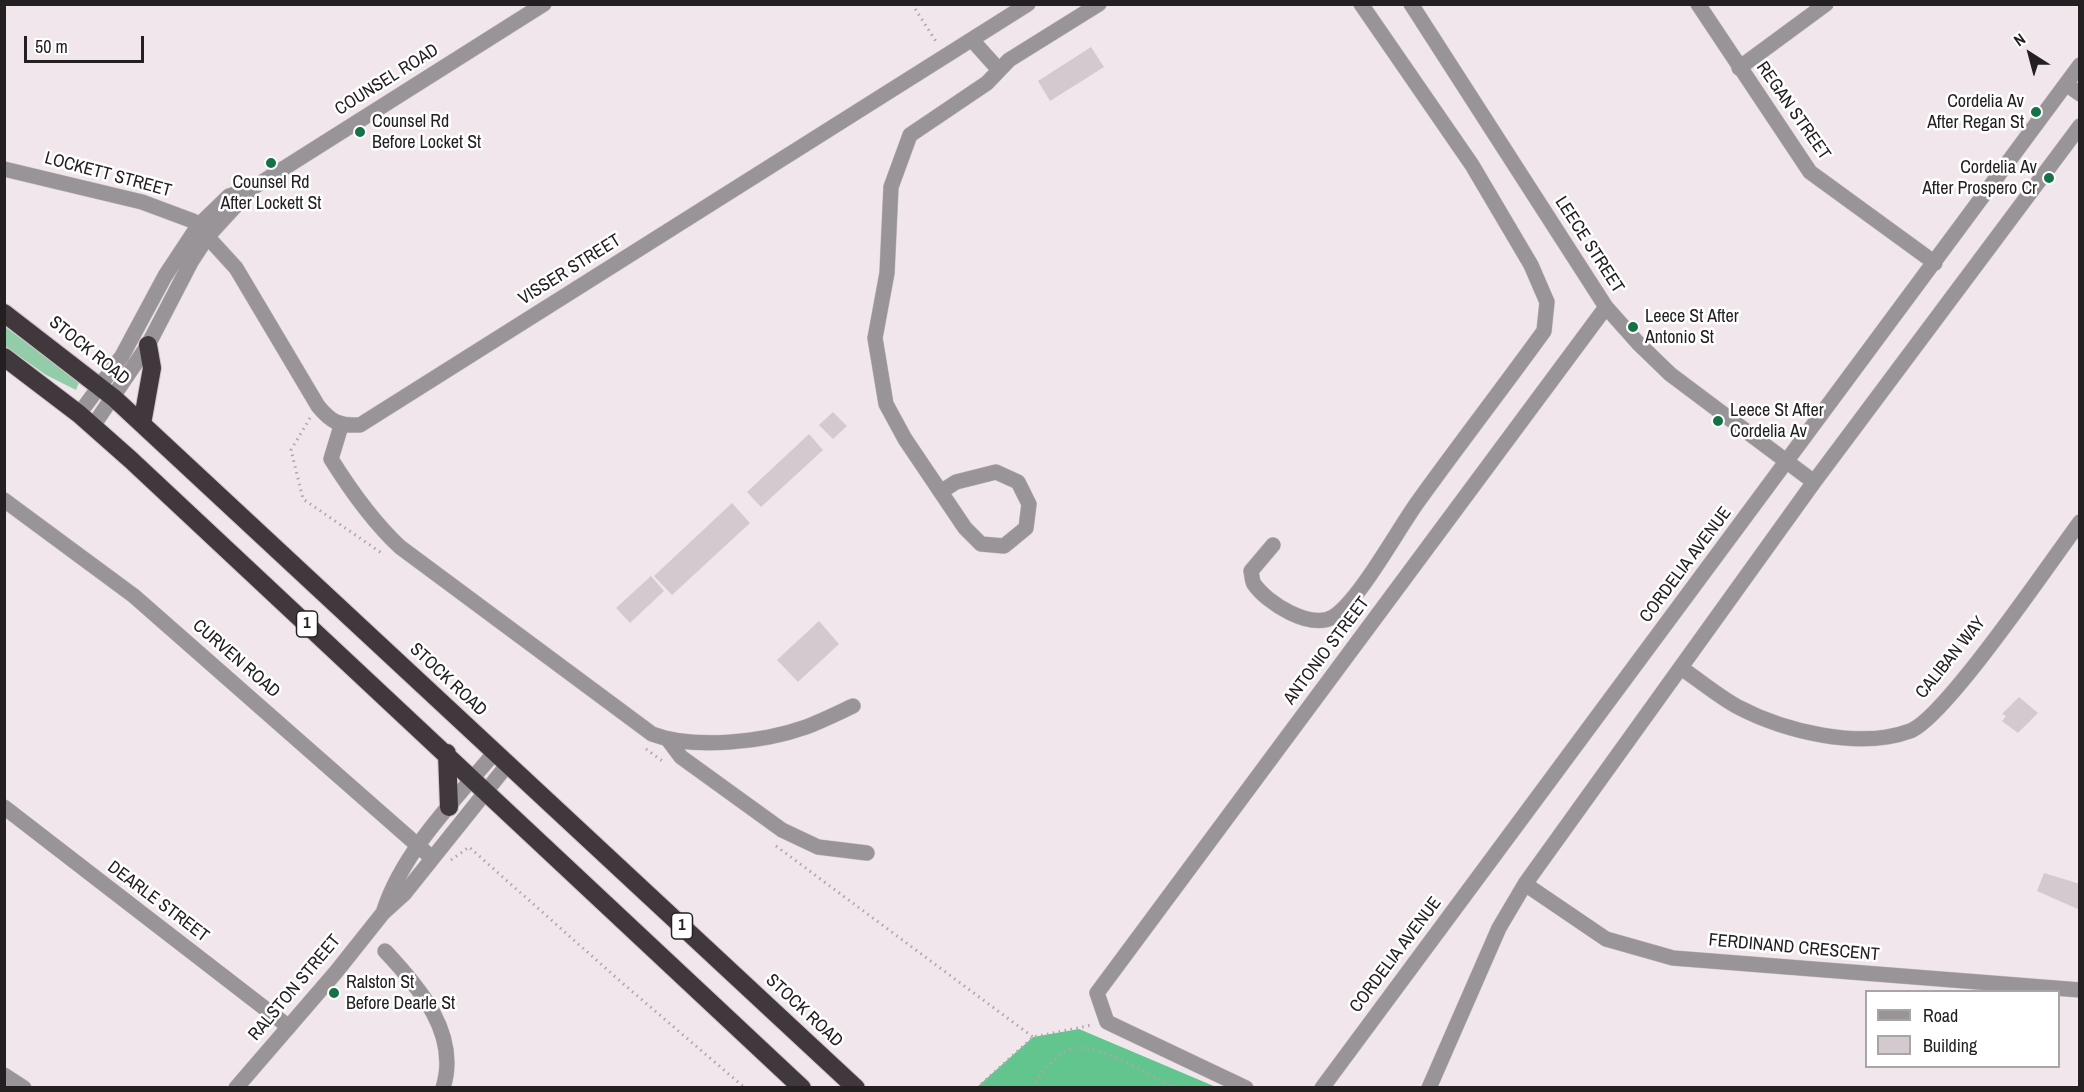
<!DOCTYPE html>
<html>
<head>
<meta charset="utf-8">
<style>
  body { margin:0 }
  #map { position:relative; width:2084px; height:1092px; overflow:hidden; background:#f1e6ec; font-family:"Archivo Narrow",sans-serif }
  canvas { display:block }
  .frame { position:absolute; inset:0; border:6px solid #242022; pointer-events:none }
  .legend { position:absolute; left:1865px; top:990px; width:195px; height:78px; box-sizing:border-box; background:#fff; border:2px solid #a7a6a7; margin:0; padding:8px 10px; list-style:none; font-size:18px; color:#242022 }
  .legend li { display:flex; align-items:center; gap:12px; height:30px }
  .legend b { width:30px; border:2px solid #a7a6a7 }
  .north { position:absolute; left:2000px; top:24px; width:60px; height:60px; -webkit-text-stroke:4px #fff; paint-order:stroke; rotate:324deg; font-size:16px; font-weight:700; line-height:24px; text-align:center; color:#242022 }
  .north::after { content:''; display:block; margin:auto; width:21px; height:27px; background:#242022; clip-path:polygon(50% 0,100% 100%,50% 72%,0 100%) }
  .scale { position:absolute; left:24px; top:36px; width:120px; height:27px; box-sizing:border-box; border:3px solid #242022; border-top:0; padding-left:8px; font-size:18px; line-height:21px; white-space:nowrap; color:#242022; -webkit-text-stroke:4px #fff; paint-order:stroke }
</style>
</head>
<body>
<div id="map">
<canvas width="2084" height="1092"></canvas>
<div class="frame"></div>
<ul class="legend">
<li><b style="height:8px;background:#999497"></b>Road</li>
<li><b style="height:16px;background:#d4c9cf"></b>Building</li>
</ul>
<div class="north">N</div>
<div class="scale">50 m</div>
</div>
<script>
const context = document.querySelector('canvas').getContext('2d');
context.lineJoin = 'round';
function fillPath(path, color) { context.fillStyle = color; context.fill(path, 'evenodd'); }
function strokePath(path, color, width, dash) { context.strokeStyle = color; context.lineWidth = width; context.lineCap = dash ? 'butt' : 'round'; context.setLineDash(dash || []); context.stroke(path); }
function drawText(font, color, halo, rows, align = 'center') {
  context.font = font + ' "Archivo Narrow",sans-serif'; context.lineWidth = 5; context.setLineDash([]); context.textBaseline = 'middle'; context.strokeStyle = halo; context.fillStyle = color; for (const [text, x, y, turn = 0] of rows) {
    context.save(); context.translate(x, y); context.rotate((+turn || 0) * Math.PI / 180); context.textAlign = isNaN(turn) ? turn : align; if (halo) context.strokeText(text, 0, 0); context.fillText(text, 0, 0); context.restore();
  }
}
fillPath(new Path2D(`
  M4 326 79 382 76 390 46 375 5 346Z`), '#92cca9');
fillPath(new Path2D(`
  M1079 1029 1216 1087H977L1033 1037Z`), '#63c58e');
fillPath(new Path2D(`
  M1091 47 1104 67 1050 101 1038 81Z
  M833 412 847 426 833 439 819 425Z
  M809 434 823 450 761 507 747 492Z
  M732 503 750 523 672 595 654 576Z
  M651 576 664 591 630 623 616 608Z
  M819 621 839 644 798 682 777 660Z
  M2019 697 2038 713 2018 733 2002 721 2006 716 2002 714Z
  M2044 873 2080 884V910L2037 891Z`), '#d4c9cf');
const minor = new Path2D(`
  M1411 4 1606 307 1638 343 1670 374 1814 482
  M1698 4 1810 172 1935 263
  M972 40 999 70
  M1739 68 1826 4
  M2066 84 2080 94
  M4 169 142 202 193 221 236 268 318 406C331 422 339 426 360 425L1028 4
  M79 414 122 356 165 276 198 226 229 196 251 189 544 4
  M93 426 148 345 191 262 208 236 251 189
  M341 426 331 459C351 491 372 521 400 547L652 734C694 750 764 742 806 727 822 721 838 713 853 706
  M942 491 956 482 996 472 1018 482 1029 504 1026 528 1004 546 981 544 965 528 905 439 886 404 875 338 887 273 891 187 910 135 987 83 1009 60 1099 4
  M4 500 134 596 432 858
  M1273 545 1251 571C1252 575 1252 581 1254 584 1267 603 1310 630 1333 617 1359 601 1397 531 1417 503 1458 446 1502 389 1544 331L1547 302 1531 265 1472 165 1361 4
  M1681 668C1699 680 1718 696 1738 707 1784 731 1859 750 1910 731 1945 718 2051 561 2080 522
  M669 741 681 757 782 830 818 847 867 853
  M4 807 289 1027
  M1525 884 1606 939 1673 958 2080 990
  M384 910C404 850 455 800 495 752
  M385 951C419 987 460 1034 443 1088
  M4 1075 24 1088
  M236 1088 336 972 383 913 404 894 508 764
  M1246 1088 1107 1022 1097 993 1606 307
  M1322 1088 2080 65
  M1429 1088 1499 928 1525 884 1814 482 2080 126`);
const highway = new Path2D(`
  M4 313 114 398 856 1088
  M4 357 79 414 131 460 802 1088
  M142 424 152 368 148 345
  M447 753 449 807`);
strokePath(minor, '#ccc2c8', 16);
strokePath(highway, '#ccc2c8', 20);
strokePath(new Path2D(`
  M912 4 937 43
  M310 418 291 450 303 499 383 554
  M646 749 665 763
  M776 846 1033 1037
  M451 860 469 847 620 981 745 1088
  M977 1088 1033 1037 1092 1025
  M1033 1088C1041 1072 1057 1051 1076 1048 1102 1045 1152 1076 1176 1088`), '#aea5aa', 3, [1.5, 4.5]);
strokePath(minor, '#999497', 15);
strokePath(highway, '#41383d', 18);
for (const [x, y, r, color] of [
  [2036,112,6,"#157247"],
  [360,132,6,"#157247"],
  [271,163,6,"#157247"],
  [2049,178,6,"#157247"],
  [1633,327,6,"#157247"],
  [1718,421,6,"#157247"],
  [334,993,6,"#157247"]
]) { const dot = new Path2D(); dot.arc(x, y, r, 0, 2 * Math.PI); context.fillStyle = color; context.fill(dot); strokePath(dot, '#fff', 2); }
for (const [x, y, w] of [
  [307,624,21],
  [682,926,21]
]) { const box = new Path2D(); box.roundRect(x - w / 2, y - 13, w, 26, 4.5); context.fillStyle = '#fff'; context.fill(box); strokePath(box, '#242022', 1.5); }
drawText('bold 16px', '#242022', null, [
  ["1",307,624],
  ["1",682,926]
]);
drawText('18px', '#242022', '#fff', [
  ["COUNSEL ROAD",387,80,-32],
  ["REGAN STREET",1793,111,55],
  ["LOCKETT STREET",108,175,15],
  ["LEECE STREET",1589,245,57],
  ["VISSER STREET",570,270,-32],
  ["STOCK ROAD",89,351,39],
  ["CORDELIA AVENUE",1686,565,-53],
  ["ANTONIO STREET",1327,651,-53],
  ["CALIBAN WAY",1951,658,-51],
  ["CURVEN ROAD",236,659,41],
  ["STOCK ROAD",448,680,43],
  ["DEARLE STREET",158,902,37],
  ["FERDINAND CRESCENT",1794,948,5],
  ["CORDELIA AVENUE",1396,955,-53],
  ["RALSTON STREET",295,988,-50],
  ["STOCK ROAD",804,1011,43]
]);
drawText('18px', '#242022', '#fff', [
  ["Cordelia Av",2024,102,"right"],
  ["After Regan St",2024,123,"right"],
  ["Counsel Rd",372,122],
  ["Before Locket St",372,143],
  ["Cordelia Av",2037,168,"right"],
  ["After Prospero Cr",2037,189,"right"],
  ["Counsel Rd",271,183,"center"],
  ["After Lockett St",271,204,"center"],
  ["Leece St After",1645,317],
  ["Antonio St",1645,338],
  ["Leece St After",1730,411],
  ["Cordelia Av",1730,432],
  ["Ralston St",346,983],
  ["Before Dearle St",346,1004]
], 'left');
</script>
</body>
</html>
